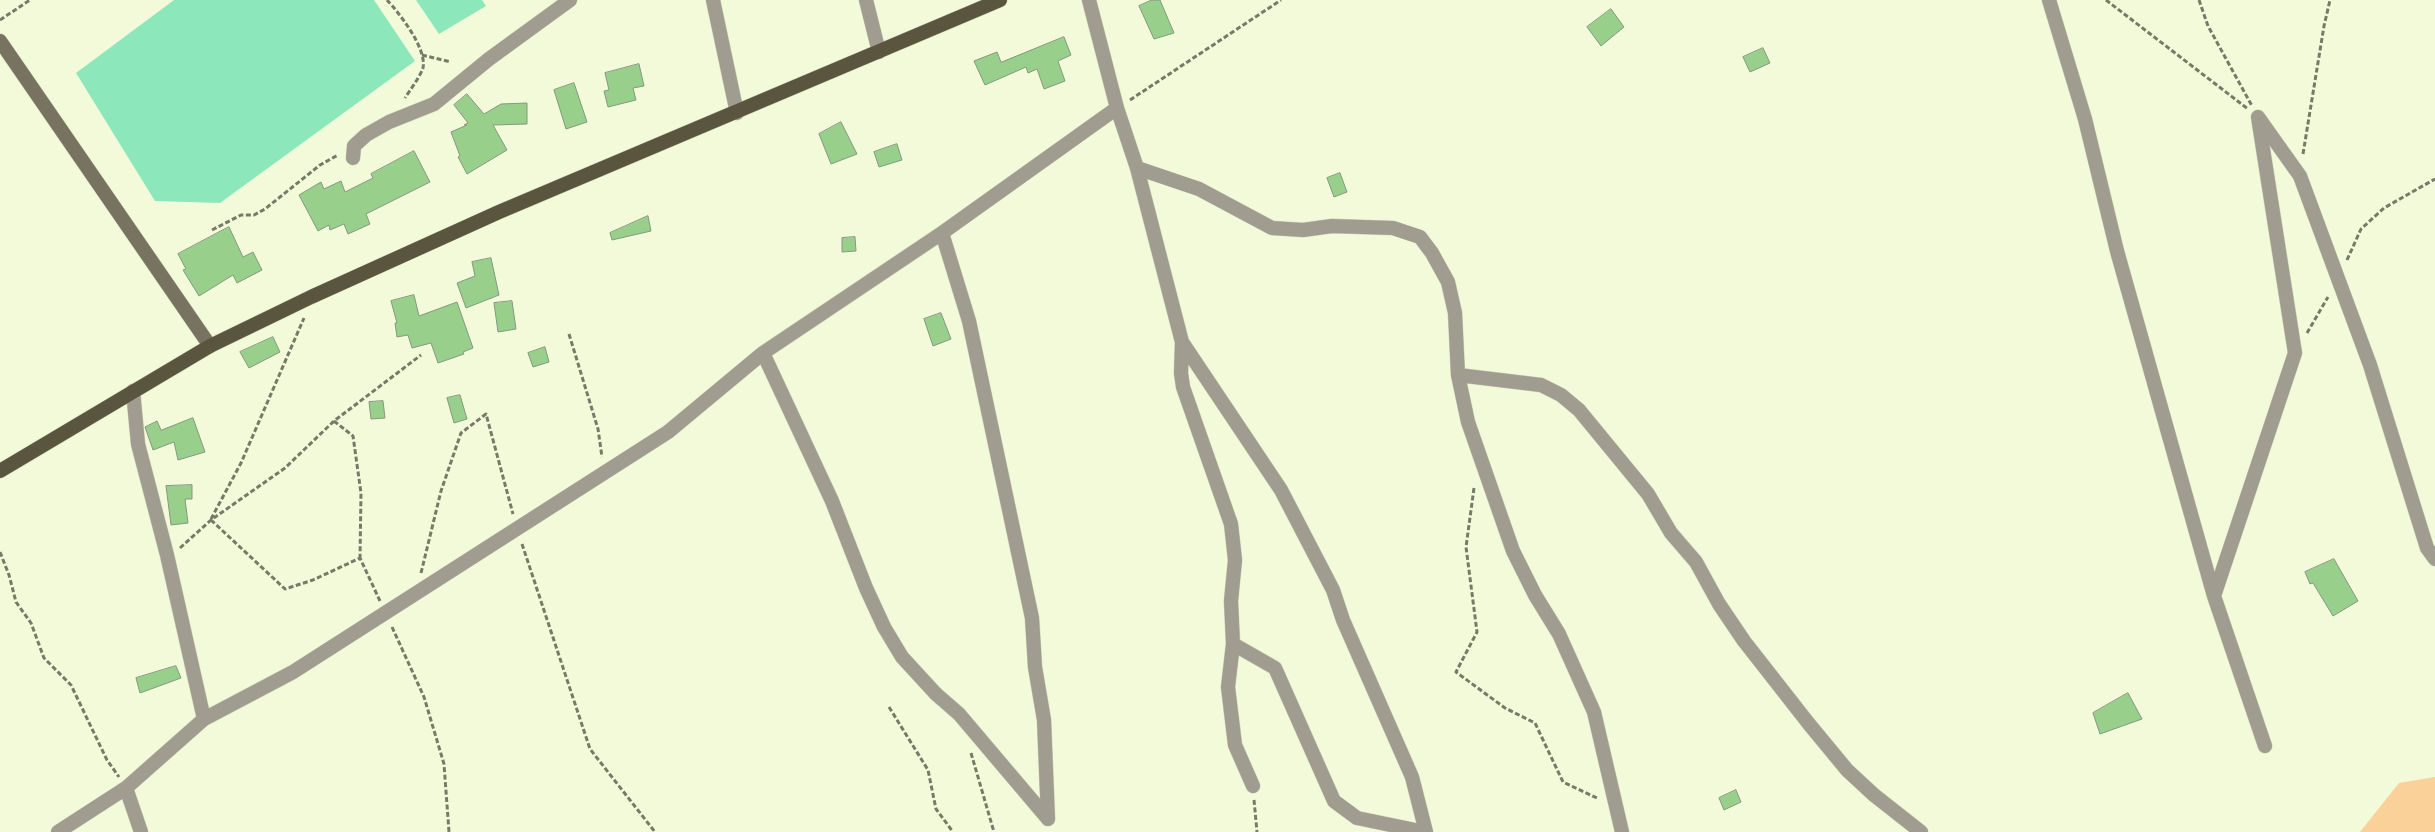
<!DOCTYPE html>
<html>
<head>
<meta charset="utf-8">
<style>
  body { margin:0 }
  canvas { display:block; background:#f3fada }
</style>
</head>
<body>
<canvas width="2435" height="832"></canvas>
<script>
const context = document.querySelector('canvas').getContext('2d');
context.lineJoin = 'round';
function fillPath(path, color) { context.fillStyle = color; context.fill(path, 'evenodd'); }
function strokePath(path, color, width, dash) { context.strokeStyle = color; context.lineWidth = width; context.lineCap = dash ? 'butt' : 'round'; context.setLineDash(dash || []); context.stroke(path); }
fillPath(new Path2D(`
  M2435 777V832H2360L2399 783Z`), '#fad199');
fillPath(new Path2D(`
  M174 0H374L415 61 220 203 155 201 76 73Z
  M416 0H482L486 6 439 34Z`), '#8ce8ba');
const building = new Path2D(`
  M1152 0H1160L1174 33 1154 39 1139 6Z
  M1611 9 1624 27 1601 46 1587 27Z
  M1064 37 1071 55 1058 61 1065 81 1044 89 1037 69 1028 73 1026 67 985 85 974 61 997 52 1001 62Z
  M1763 48 1770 63 1750 72 1743 57Z
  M639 64 644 86 633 88 636 100 608 107 604 91 609 90 605 73Z
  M574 83 587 122 566 129 554 90Z
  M467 94 484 114 501 104 527 103V124L493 125 507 150 467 174 458 157 460 156 451 132 467 125H464L468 123 454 105Z
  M841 122 857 154 831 164 819 134Z
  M897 144 902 160 879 167 874 152Z
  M414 151 430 182 366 214 370 224 348 234 344 224 330 230 329 225 318 231 299 195 321 182 324 189 341 181 345 192 373 178 371 174Z
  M1340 173 1347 192 1334 197 1327 178Z
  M648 216 651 231 612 240 610 233Z
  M229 227 243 257 253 252 262 270 237 283 233 275 199 296 183 270 186 269 178 254Z
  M855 237 856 251 842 252V238Z
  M491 258 499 295 466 308 457 283 475 276 472 262Z
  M414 295 419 316 457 302 473 348 463 352 464 354 438 363 431 343 412 348 408 335 397 337 395 323H397L391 301Z
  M512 301 516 329 498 332 494 303Z
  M941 313 951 339 933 346 924 319Z
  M273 337 280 352 249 368 240 352Z
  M545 347 549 362 533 367 528 353Z
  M460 395 467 419 454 423 447 398Z
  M383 401 385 418 371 419 369 402Z
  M193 418 205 452 178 460 174 442 153 450 145 427 157 421 161 430Z
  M192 485V499H185L188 523 171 525 166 486Z
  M2334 559 2358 601 2333 616 2313 583 2310 584 2305 572Z
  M176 666 181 678 140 693 136 678Z
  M2128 693 2142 719 2100 734 2093 713Z
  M1736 790 1741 802 1724 810 1719 798Z`);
fillPath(building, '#98cf8a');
strokePath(building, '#859880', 1);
const minor = new Path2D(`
  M713 0 737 113
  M866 0 879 52
  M2049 0 2085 119 2117 251 2214 596 2265 746
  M1117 108 1137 168 1182 342 1281 490 1333 590 1343 620 1412 777 1426 832
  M353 158 354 146 366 135 389 122 434 104 489 59 570 0
  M1137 168 1199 189 1272 228 1303 230 1332 226 1393 228 1420 237 1432 253 1448 282 1455 313 1458 375 1541 385 1561 395 1579 410 1648 494 1671 533 1696 562 1719 604 1744 641 1809 724 1847 770 1874 795 1921 832
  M942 233 969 321 1032 618 1035 667 1044 720 1048 819
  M1182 342 1181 373 1183 387 1231 524 1235 560 1231 601 1233 644 1228 687 1235 745 1253 786
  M763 353 832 501 866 588 884 627 902 657 936 694 959 714 1048 819
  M1458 375 1468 422 1513 551 1535 595 1559 634 1594 712 1622 832
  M133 391 138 444 167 555 204 719
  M2214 596 2295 353 2258 117 2300 176 2370 365 2427 548 2435 559
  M1233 644 1275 668 1334 801 1357 818 1425 832
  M126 788 141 832
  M58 832 126 788 204 719 293 672 668 432 763 353 942 233 1117 108 1089 0`);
const secondary = new Path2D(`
  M0 41 210 346`);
const primary = new Path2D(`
  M0 471 210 346 311 297 499 212 1000 0`);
strokePath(minor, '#ced4b8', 15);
strokePath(secondary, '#ced4b8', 15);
strokePath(primary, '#ced4b8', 15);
strokePath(new Path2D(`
  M387 0C399 13 427 48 423 68 420 77 410 90 405 98
  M2106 0 2248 109
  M2199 0 2208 26 2252 106
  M0 20 30 0
  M422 55 451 62
  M1130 100 1281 0
  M2303 154 2324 26 2330 0
  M212 230 241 215H254L265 209 320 165 338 155
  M2347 260 2361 229 2384 208 2435 179
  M2307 333 2328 297
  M569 334 598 429 602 457
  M334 421 353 436 361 493 360 558
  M1474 488 1466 547 1477 632 1456 672 1505 708 1535 723 1563 782 1599 799
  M211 519 241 463 304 318
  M211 520 285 589 313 580 360 558 380 601
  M522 544 590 749 655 832
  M180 548 211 520 285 468 334 421 421 355
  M0 552 9 575 16 602 31 623 44 658 71 685 107 760 119 777
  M421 573 441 491 461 433 486 414 513 514
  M392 627 424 697 444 764 449 832
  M889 707 928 770 936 809 953 832
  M971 753 994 832
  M1254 800 1257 832`), '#767a67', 3, [5, 2.5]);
strokePath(minor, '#a09d90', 14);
strokePath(secondary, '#777360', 14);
strokePath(primary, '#5a553e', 14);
</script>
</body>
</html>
